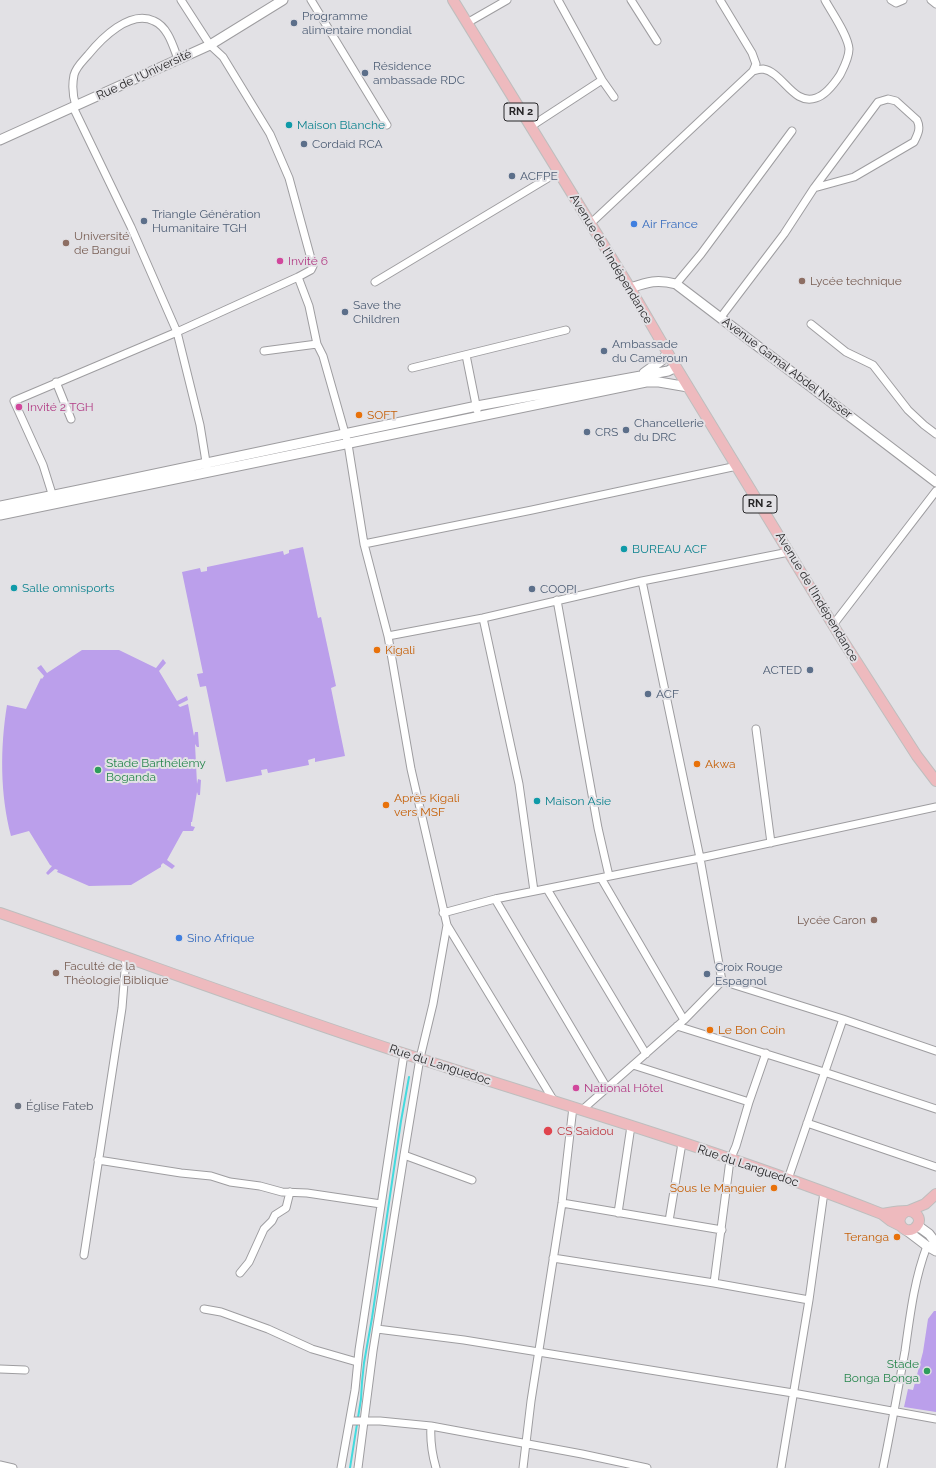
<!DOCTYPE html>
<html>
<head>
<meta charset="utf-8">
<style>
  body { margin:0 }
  canvas { display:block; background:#e2e1e5 }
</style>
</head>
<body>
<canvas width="936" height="1468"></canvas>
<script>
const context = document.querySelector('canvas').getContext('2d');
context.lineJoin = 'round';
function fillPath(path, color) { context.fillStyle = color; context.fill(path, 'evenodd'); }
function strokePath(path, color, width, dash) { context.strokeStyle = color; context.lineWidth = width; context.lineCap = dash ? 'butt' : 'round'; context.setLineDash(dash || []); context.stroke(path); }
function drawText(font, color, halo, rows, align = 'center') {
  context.font = font + ' Raleway,sans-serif'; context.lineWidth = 4; context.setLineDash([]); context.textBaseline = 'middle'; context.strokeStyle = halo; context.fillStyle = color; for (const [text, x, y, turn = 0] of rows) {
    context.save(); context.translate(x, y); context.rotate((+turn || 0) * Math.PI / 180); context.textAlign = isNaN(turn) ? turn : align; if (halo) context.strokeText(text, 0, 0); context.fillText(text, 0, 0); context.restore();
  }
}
fillPath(new Path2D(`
  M303 547 318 618 321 617 336 686 331 688 345 756 315 762V758L308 760 309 765 268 773 267 769 261 770 262 775 226 782 206 686 200 687 197 674 203 673 182 572 200 568 201 572 207 571V567L283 551 284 555 289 553V550Z
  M82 650H119L156 668 163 659 166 663 159 671 177 701 187 696 188 700 178 705 180 707 188 704 194 736 195 732H198L199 747H197L195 744 197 784 198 779 201 780 200 795H198L197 792 192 822H191V826L195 827 193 831H183L167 860 175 866 172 869 163 863 161 865V867L131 885 89 886 57 872 58 870 55 869 48 875 46 873 52 866 50 865 29 831 11 836C0 794 0 748 7 705L26 709 41 678 42 679 44 676 37 668 41 665 47 673Z
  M934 1311H936V1412L904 1407 908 1389 913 1390 923 1352 928 1319Z`), '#bb9feb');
strokePath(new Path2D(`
  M350 1468 361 1399 362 1382 364 1363 372 1318 401 1121 409 1077`), '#43dade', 2);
const street = new Path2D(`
  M311 0 387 125
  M558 0 602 80 614 97
  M631 0 657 41
  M720 0 752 53 756 64 753 71C756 70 760 69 763 69 783 72 793 106 816 98 826 95 834 84 840 75 844 67 849 58 849 49 848 35 832 13 825 0
  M891 0 896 3 903 0
  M931 0 936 4
  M467 23 507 0
  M76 106C73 97 72 85 74 75 76 67 82 62 88 55 101 39 130 9 154 21 168 27 173 46 178 59
  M73 107 131 227 177 332 200 425 207 468
  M530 127 602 80
  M590 224 753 71
  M298 277 309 306 317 344 323 356 348 444 364 544 388 636 411 769 447 925 554 1101
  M375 282 558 172
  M676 284 701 254 792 131
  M721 317 784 234 814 188 878 102 888 99 896 101 917 120C921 128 918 134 914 142L854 177 814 188
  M811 324 846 352 873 365 908 410 924 425 936 434
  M264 351 317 344
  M466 355 477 410
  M412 368 566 330
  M56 382 71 419
  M54 500 43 465 14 401 177 332 298 277 311 270 313 266 289 178 270 134 223 57 210 45 181 0
  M364 544 532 510 737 466
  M642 581 700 858 722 981
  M557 600 598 828 609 876
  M483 618 519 784 534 891
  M833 625 936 491
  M388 636 483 618 642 581 789 552
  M756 729 771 843
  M601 878 684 1020
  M547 889 646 1054
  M495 899 607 1088
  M443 913 495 899 700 858 936 807
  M722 981 843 1019 936 1051
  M677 1026 824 1072 936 1109
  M633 1065 749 1102
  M582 1110 684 1020 722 981
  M807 1123 936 1167
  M404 1155 472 1180
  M98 1160 181 1173 211 1176 230 1182 260 1186 282 1192 307 1193 381 1204
  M788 1179 843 1019
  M562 1203 722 1230
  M618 1213 631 1126
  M669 1221 682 1143
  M84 1255 122 1008 126 958
  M553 1258 714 1283 809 1300
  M240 1273 249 1262 264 1229 272 1221 275 1215 286 1208 290 1192
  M714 1283 730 1160 736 1146 749 1102 766 1053
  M204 1309 221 1312 268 1329 312 1349 357 1362
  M377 1329 464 1340 793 1393 936 1419
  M0 1369 25 1370
  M350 1421H380L431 1426 582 1454 647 1468
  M431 1426C430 1441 432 1454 436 1468
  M0 1465 13 1468
  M341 1468 355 1390 359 1350 404 1054
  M358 1468 373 1351 404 1155 420 1058 433 1004 447 925
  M523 1468 531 1401 562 1203 573 1107
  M781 1468 809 1300 824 1192
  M883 1468C891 1429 898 1390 905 1351 910 1316 914 1280 927 1246`);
const secondary = new Path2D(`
  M0 140 210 45 283 0
  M630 288C648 282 657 279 676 284L936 482
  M644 373 662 360 668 353
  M0 506 79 490 477 406 668 371 676 367
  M0 515C216 472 430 425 646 382H659L688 387
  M918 1226 929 1234 936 1243
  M906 1230 927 1246 936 1251`);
const primary = new Path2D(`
  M453 0 630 288 676 367 838 633 917 756 936 781
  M0 913C134 959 267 1009 402 1053 563 1105 725 1152 882 1214L891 1221 901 1226
  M908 1211 925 1204 936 1194
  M882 1214C889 1213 907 1209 913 1212 925 1218 917 1232 906 1230 898 1226 897 1217 905 1212`);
strokePath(street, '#9e9da0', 9);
strokePath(secondary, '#9e9da0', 11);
strokePath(primary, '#bebebe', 12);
strokePath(street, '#fff', 7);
strokePath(secondary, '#fff', 9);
strokePath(primary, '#eebabe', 10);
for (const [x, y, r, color] of [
  [294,23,4,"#5c6f8a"],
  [365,73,4,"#5c6f8a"],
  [289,125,4,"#0f9aa8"],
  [304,144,4,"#5c6f8a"],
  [512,176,4,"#5c6f8a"],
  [144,221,4,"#5c6f8a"],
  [634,224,4,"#3f7fe0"],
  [66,243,4,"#8d6e63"],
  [280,261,4,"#d1479c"],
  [802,281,4,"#8d6e63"],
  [345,312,4,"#5c6f8a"],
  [604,351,4,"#5c6f8a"],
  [19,407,4,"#d1479c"],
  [359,415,4,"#e8710a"],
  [626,430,4,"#5c6f8a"],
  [587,432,4,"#5c6f8a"],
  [624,549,4,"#0f9aa8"],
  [14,588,4,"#0f9aa8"],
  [532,589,4,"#5c6f8a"],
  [377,650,4,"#e8710a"],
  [810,670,4,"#5c6f8a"],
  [648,694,4,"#5c6f8a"],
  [697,764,4,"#e8710a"],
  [98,770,4,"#2e9e5b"],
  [537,801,4,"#0f9aa8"],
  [386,805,4,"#e8710a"],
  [874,920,4,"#8d6e63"],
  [179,938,4,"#3f7fe0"],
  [56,973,4,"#8d6e63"],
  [707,974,4,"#5c6f8a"],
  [710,1030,4,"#e8710a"],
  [576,1088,4,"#d1479c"],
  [18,1106,4,"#6b7280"],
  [548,1131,5,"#e0444e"],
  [774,1188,4,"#e8710a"],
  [897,1237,4,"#e8710a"],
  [927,1371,4,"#2e9e5b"]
]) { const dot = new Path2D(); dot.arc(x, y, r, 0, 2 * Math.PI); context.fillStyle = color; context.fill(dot); strokePath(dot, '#e2e1e5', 1.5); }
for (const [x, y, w] of [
  [521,112,34],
  [760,504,34]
]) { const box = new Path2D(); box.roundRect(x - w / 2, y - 9, w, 18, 3); context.fillStyle = '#e2e1e5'; context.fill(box); strokePath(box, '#272628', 1); }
drawText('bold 11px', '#272628', null, [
  ["RN 2",521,112],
  ["RN 2",760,504]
]);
drawText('12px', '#4e5e75', '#e2e1e5', [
  ["Programme",302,16],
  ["alimentaire mondial",302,30],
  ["Résidence",373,66],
  ["ambassade RDC",373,80],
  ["Cordaid RCA",312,144],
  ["ACFPE",520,176],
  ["Triangle Génération",152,214],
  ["Humanitaire TGH",152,228],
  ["Save the",353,305],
  ["Children",353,319],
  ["Ambassade",612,344],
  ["du Cameroun",612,358],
  ["Chancellerie",634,423],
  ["du DRC",634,437],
  ["CRS",595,432],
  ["COOPI",540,589],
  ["ACTED",802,670,"right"],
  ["ACF",656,694],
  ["Croix Rouge",715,967],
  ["Espagnol",715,981]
], 'left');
drawText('12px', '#272628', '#e2e1e5', [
  ["Rue de l'Université",144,75,-25],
  ["Avenue de l'Indépendance",611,259,59],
  ["Avenue Gamal Abdel Nasser",787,368,37],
  ["Avenue de l'Indépendance",817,597,59],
  ["Rue du Languedoc",440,1065,18],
  ["Rue du Languedoc",748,1166,19]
]);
drawText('12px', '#0d838f', '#e2e1e5', [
  ["Maison Blanche",297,125],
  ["BUREAU ACF",632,549],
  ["Salle omnisports",22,588],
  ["Maison Asie",545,801]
], 'left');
drawText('12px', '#366cbe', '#e2e1e5', [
  ["Air France",642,224],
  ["Sino Afrique",187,938]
], 'left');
drawText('12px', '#785e54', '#e2e1e5', [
  ["Université",74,236],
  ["de Bangui",74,250],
  ["Lycée technique",810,281],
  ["Lycée Caron",866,920,"right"],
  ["Faculté de la",64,966],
  ["Théologie Biblique",64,980]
], 'left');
drawText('12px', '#b23c85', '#e2e1e5', [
  ["Invité 6",288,261],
  ["Invité 2 TGH",27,407],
  ["National Hôtel",584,1088]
], 'left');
drawText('12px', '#c56008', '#e2e1e5', [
  ["SOFT",367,415],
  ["Kigali",385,650],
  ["Akwa",705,764],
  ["Après Kigali",394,798],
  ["vers MSF",394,812],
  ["Le Bon Coin",718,1030],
  ["Sous le Manguier",766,1188,"right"],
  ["Teranga",889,1237,"right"]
], 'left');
drawText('12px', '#27864d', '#e2e1e5', [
  ["Stade Barthélémy",106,763],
  ["Boganda",106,777],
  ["Stade",919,1364,"right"],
  ["Bonga Bonga",919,1378,"right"]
], 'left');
drawText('12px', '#5b616d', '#e2e1e5', [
  ["Église Fateb",26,1106]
], 'left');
drawText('12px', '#be3a42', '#e2e1e5', [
  ["CS Saidou",557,1131]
], 'left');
</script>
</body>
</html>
